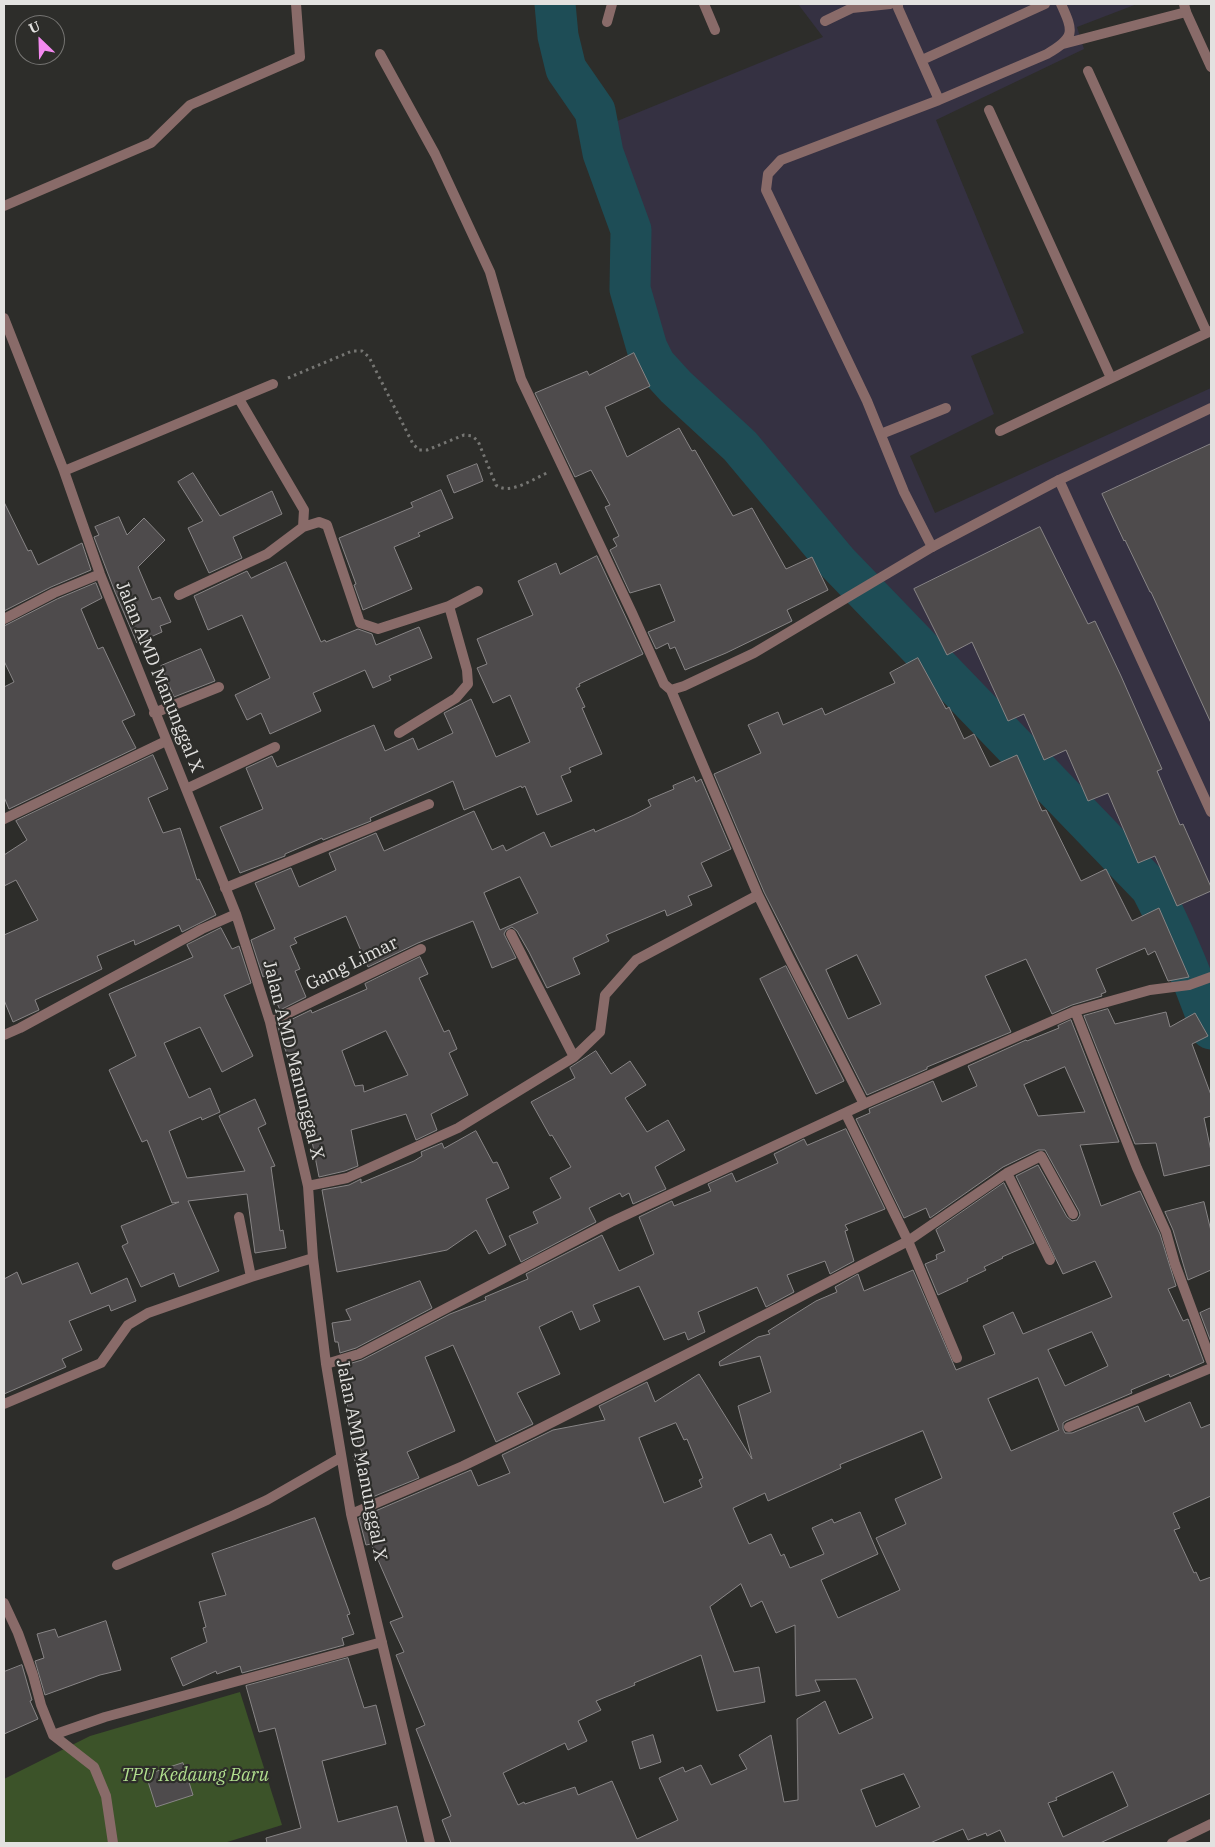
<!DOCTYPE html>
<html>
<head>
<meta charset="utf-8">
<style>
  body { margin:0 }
  #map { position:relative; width:1215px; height:1847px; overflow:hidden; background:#2d2d2a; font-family:"IBM Plex Serif",serif }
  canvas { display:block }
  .frame { position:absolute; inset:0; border:5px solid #e3e2e0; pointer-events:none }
  .north { position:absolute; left:15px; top:15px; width:50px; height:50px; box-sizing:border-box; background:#2d2d2a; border:1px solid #767573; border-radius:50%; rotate:336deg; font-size:14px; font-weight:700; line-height:20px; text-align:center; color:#e3e2e0 }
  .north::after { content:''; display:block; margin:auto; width:18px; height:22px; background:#f489f0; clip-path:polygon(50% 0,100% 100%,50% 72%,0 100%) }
</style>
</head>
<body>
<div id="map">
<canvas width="1215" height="1847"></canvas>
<div class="frame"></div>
<div class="north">U</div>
</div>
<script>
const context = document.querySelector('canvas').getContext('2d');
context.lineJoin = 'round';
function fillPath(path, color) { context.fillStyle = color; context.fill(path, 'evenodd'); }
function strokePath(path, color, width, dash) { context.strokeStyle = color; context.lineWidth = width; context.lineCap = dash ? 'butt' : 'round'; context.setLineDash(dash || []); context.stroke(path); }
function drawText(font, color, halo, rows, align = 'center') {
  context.font = font + ' "IBM Plex Serif",serif'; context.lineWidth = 4.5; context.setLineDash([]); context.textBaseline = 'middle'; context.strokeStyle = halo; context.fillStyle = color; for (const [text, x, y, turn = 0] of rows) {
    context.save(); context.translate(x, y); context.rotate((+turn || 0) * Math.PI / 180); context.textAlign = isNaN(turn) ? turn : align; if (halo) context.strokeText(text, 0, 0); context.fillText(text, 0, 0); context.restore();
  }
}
fillPath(new Path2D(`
  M798 4H1137L1077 27 1084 49 936 120 1024 333 971 356 994 414 910 456 935 513 1211 388V1014L1156 890 823 564 651 350 639 217 605 126 823 37Z`), '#353142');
fillPath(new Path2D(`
  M240 1692 282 1825 224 1843H4V1779L90 1736Z`), '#3c5329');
strokePath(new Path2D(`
  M555 4 558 36 566 69 595 111 603 153 631 230 630 289 647 348 655 364 676 387 740 446 837 562 1151 888C1175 934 1194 981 1211 1029`), '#1e4d56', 41);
const building = new Path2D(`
  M634 353 650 386 605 407 627 457 679 428 692 451 695 450 733 516 752 508 786 569 812 557 828 590 787 610 792 621 726 653 685 670 675 647 670 649 668 643 656 649 648 632 675 621 660 584 630 593 610 550 617 546 613 539 619 536 605 507 610 505 591 470 575 477 535 393 587 371 589 375Z
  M1211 444V723L1151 592H1150L1125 540 1124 541 1102 494Z
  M477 464 483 481 454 493 447 476Z
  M193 473 220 516 272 491 282 514 233 537 242 558 209 573 188 528 203 521 178 482Z
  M441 490 453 518 418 533 420 536 394 547 412 589 363 610 354 585 356 584 339 538 413 507 411 503Z
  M4 502 28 551 31 550 38 565 82 543 91 570 51 587 4 611Z
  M119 517 127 535 144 518 165 540 138 567 152 600 160 597 171 622 160 626 162 632 137 643 115 592 94 537 99 535 95 527Z
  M1040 527 1088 624 1095 621 1121 676 1162 769 1157 771 1180 825 1183 824 1211 887V891L1177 906 1155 856 1138 863 1108 793 1088 801 1066 750 1044 760 1024 714 1008 721 972 642 947 655 914 589Z
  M597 556 643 654 579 684 580 686 576 688 585 707 582 708 602 754 569 768 571 772 561 776 572 801 537 815 525 786 522 788 521 786 464 810 453 781 370 818 371 821 323 840 322 838 285 854V856L240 873 220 827 263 809 246 768 272 756 277 767 374 725 385 751 413 738 418 750 453 733 444 713 471 699 496 757 530 742 510 695 493 703 477 668 487 664 477 639 533 615 518 581 556 563 560 574Z
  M286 562 321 642 325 640 326 642 358 629 372 634 376 645 419 627 432 658 389 676 391 680 373 688 365 670 313 693 321 711 270 734 261 713 247 720 235 695 270 678 242 615 208 630 194 596 247 571 251 578Z
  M96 583 102 598 81 609 98 649 103 647 135 715 122 721 136 748 9 809 4 797V687L14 682 4 661V626L57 599Z
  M201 649 215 681 174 697 161 666Z
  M918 658 946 709 949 707 964 739 974 734 990 767 1017 755 1042 811 1046 810 1081 881 1106 869 1132 921 1159 908 1189 977 1168 981 1155 951 1148 955 1145 948 1096 969 1106 992 1101 994 1102 996 1072 1005 1052 1014 1026 959 985 976 1011 1032 927 1067V1069L867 1095 764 892 714 774 761 753 748 725 778 712 783 725 822 708 825 715 895 683 890 673ZM857 955 881 1004 848 1019 826 970Z
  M153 755 168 789 148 798 163 833 180 828 197 880 199 879 216 915 182 932 179 925 135 945 134 940 97 956 102 969 35 1000 39 1010 13 1022 4 1000V935L38 920 16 880 4 886V855L27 840 16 821Z
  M694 777 696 782 701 779 731 849 701 863 712 886 688 896 692 905 667 916 665 910 606 935 609 941 573 958 580 974 547 988 529 952 517 931 512 927 506 930 504 934 516 958 492 968 473 921 418 943 368 967 346 916 294 938 297 943 290 946 300 969 295 971 306 997 280 1010 265 976 263 977 251 940 275 929 255 883 291 868 299 887 336 870 329 853 376 833 384 851 474 811 492 850 503 845 506 851 544 832 551 847 594 829 595 832 634 815 651 806 648 800 674 789 673 786ZM520 877 538 913 500 930 484 893Z
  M221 928 232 949 239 946 251 983 224 995 253 1056 222 1072 200 1027 164 1043 189 1098 210 1088 220 1112 202 1120 201 1117 169 1131 187 1178 245 1171 219 1116 255 1099 266 1124 258 1128 275 1166 271 1167 280 1231 283 1230 286 1248 255 1253 247 1194 188 1201 219 1271 179 1287 174 1273 141 1287 122 1246 128 1243 121 1226 179 1202 172 1203 147 1140 142 1142 109 1070 136 1056 109 994 193 957 187 945Z
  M420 957 428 974 419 978 444 1032 449 1030 457 1049 449 1053 468 1095 431 1114 437 1130 416 1140 406 1114 351 1130 358 1166 345 1171 319 1177 309 1126 315 1123 281 1039 278 1026 311 1010 312 1013 367 989 365 984ZM386 1031 408 1075 364 1092 363 1085 355 1086 342 1051Z
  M786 966 844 1081 816 1094 760 979Z
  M1108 1009 1115 1024 1166 1012 1170 1027 1195 1013 1208 1036 1192 1044 1211 1095V1116L1204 1118 1211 1151V1165L1164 1176 1156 1143 1135 1144 1084 1016Z
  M1071 1020 1119 1142 1080 1145 1101 1206 1140 1191 1160 1234 1176 1286 1168 1289 1183 1321 1188 1319 1204 1362 1170 1377 1169 1374 1131 1390 1132 1393 1066 1421 1063 1423V1429L1065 1433H1072L1138 1406 1145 1422 1190 1402 1201 1428 1211 1424V1496L1173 1513 1180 1528 1174 1530 1194 1573 1196 1572 1200 1581 1211 1577V1793L1100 1843H1006L1000 1830 987 1836 986 1833 968 1840 963 1829 930 1843H451L442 1820 451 1816 416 1729 425 1725 396 1655 404 1652 390 1622 403 1617 371 1544 366 1545 359 1518 471 1470 478 1486 510 1473 502 1455 553 1430 605 1420 599 1406 647 1382 655 1402 699 1374 752 1459 738 1406 771 1392 760 1356 720 1366 719 1362 758 1337 770 1334 768 1331 816 1301 837 1292 835 1287 858 1274 864 1291 913 1270 956 1370 995 1354 983 1326 1013 1312 1023 1334 1112 1297 1095 1261 1063 1274 1016 1176 1038 1165 1067 1217 1072 1221 1077 1220 1080 1215 1079 1211 1045 1150H1038L1003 1167 930 1218 926 1208 904 1218 856 1119 870 1113 869 1109 933 1081 942 1102 977 1086 968 1066 1026 1040 1027 1041 1059 1028 1058 1026ZM1065 1067 1085 1112 1038 1116 1024 1085ZM1092 1332 1108 1366 1065 1386 1048 1350ZM1038 1378 1059 1430 1011 1451 988 1399ZM676 1423 684 1440 687 1439 703 1478 699 1480 702 1487 664 1503 639 1438ZM923 1431 942 1478 895 1499 906 1524 876 1538 900 1590 838 1618 821 1580 878 1554 860 1512 834 1523 832 1519 812 1528 824 1554 790 1568 784 1554 781 1556 771 1534 749 1544 733 1508 765 1493 768 1501 841 1468 840 1465ZM741 1584 751 1607 762 1601 776 1633 795 1625 796 1696 820 1691 815 1680 856 1679 873 1718 839 1734 825 1701 797 1719 798 1800 784 1802 771 1735 739 1755 747 1769 711 1785 701 1765 685 1772 683 1767 659 1778 678 1820 637 1839 612 1781 578 1795 575 1787 525 1804 524 1802 518 1805 503 1773 565 1743 568 1750 587 1741 578 1721 601 1710 596 1701 635 1685 634 1683 701 1655 717 1711 765 1702 759 1667 734 1672 710 1607ZM1113 1772 1128 1806 1063 1837 1048 1803 1057 1800 1056 1798ZM904 1774 920 1807 876 1827 861 1790Z
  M596 1051 611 1074 630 1061 646 1085 625 1098 647 1132 668 1120 685 1150 655 1167 666 1189 633 1204 629 1193 622 1197 620 1193 589 1208 596 1222 521 1262 509 1236 538 1223 533 1212 561 1198 550 1178 571 1167 552 1135 550 1136 531 1102 575 1078 570 1068Z
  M846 1129 885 1209 845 1225 848 1230 845 1231 854 1261 830 1274 825 1261 787 1275 794 1292 766 1307 757 1287 698 1312 705 1332 688 1340 685 1332 664 1340 639 1286 593 1305 600 1321 580 1330 572 1311 539 1327 560 1374 517 1393 533 1424 496 1442 453 1345 425 1357 455 1431 407 1452 419 1478 370 1498 353 1456 362 1452 350 1424 342 1366 362 1360 450 1314 486 1300 485 1297 528 1279 526 1274 602 1235 619 1271 654 1254 639 1217 672 1201 674 1206 711 1191 708 1184 732 1173 736 1182 778 1163 774 1154 804 1139 807 1145Z
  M476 1131 493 1163 497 1162 509 1188 486 1199 506 1245 489 1254 476 1230 447 1250 337 1272 322 1190 349 1185 361 1179V1183L414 1161 422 1156 421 1152 442 1143 444 1148Z
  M1004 1183 1034 1243 1002 1257 1003 1258 984 1267 986 1270 967 1279 968 1281 938 1295 925 1264 937 1259 936 1255 945 1251 936 1230Z
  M1204 1202 1211 1231V1270L1188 1280 1173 1230 1165 1212Z
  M78 1263 91 1294 127 1278 136 1301 111 1311 109 1305 69 1321 82 1350 62 1359 66 1367 4 1394V1279L17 1272 22 1284Z
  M420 1281 432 1308 356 1348 340 1353 338 1342H335L332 1323 351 1320 346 1310Z
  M1211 1308V1342L1200 1313Z
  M315 1518 350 1614 347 1615 354 1634 342 1638 344 1645 242 1673 240 1666 217 1674 216 1671 183 1686 171 1658 207 1642 203 1628 206 1627 199 1602 226 1595 212 1554Z
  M106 1621 121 1670 100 1675 45 1695 35 1661 44 1658 37 1634 55 1629 58 1637Z
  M348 1658 364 1708 376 1705 386 1744 322 1761 338 1822 397 1806 407 1843H267L266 1838 301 1828 275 1728 259 1732 246 1686Z
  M22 1665 32 1700 30 1701 38 1719 4 1734V1672Z
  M653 1735 661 1762 640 1769 632 1742Z
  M183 1763 193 1795 156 1807 146 1775Z`);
fillPath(building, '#4e4b4c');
strokePath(building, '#888586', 1);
strokePath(new Path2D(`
  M288 378 352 351H362L369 357 413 444 419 450H427L464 435 472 436 478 441 496 485C509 496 535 478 549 472`), '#767673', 3, [2.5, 4]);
strokePath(new Path2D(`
  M898 4V8L939 100
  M825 21 852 8 890 4
  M1063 44 1186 12
  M922 60 1045 4
  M881 434 946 408
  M1059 480 1211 812
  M932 547 904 492 867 401 766 190 768 174 781 160 939 100 1047 54C1075 38 1074 32 1061 4
  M1172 1843 1211 1824`), '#896b69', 10);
strokePath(new Path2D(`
  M704 4 715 30
  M1184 4 1186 12 1211 67
  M607 22 612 4
  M380 54 435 154 490 272 521 379 632 613 660 675 664 684 671 690 758 895 789 958 864 1104
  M1088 71 1207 333
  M989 110 1111 378
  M4 206 151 143 190 105 300 57 296 4
  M4 318 64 471 100 574 236 914 270 1022 308 1186 313 1258 326 1364 351 1514 430 1843
  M1000 431 1211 331
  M64 471 273 384
  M303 527 319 522 327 525 360 623 378 629 449 606 478 591
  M179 595 267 554 303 527 304 510 239 399
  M4 619 54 593 100 574
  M671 690 684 686 754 653 932 547 1059 480 1211 408
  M154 713 219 687
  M399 733 456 698 468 684 467 670 449 606
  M186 789 275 747
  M4 819 166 741
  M225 888 429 804
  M511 934 574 1057
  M1075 1011 1137 1168 1166 1232 1175 1264 1211 1361
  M270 1022 421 949
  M4 1035 20 1028 202 929 236 914
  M846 1114 908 1241 957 1358
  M1007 1173 1050 1260
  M308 1186 347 1178 458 1128 574 1057 600 1032 605 995 636 960 758 895
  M239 1217 251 1277
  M326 1364 359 1354 611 1222 864 1104 1075 1011 1150 990 1189 985 1211 977
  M4 1404 101 1363 128 1325 148 1313 251 1277 313 1258
  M1069 1427 1211 1368
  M351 1514 463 1466 533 1432 794 1300 908 1241 1007 1173 1041 1156 1073 1214
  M117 1565 232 1516 267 1500 340 1458
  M4 1603 18 1633 33 1675 41 1705 53 1735 94 1767 106 1796 113 1843
  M53 1735 105 1717 382 1642`), '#896b69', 10);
drawText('18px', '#e3e2e0', '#2d2d2a', [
  ["Jalan AMD Manunggal X",159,677,68],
  ["Gang Limar",352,964,-26],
  ["Jalan AMD Manunggal X",293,1060,76],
  ["Jalan AMD Manunggal X",361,1460,79]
]);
drawText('italic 18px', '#b1df8e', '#2d2d2a', [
  ["TPU Kedaung Baru",195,1776]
]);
</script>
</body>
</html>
